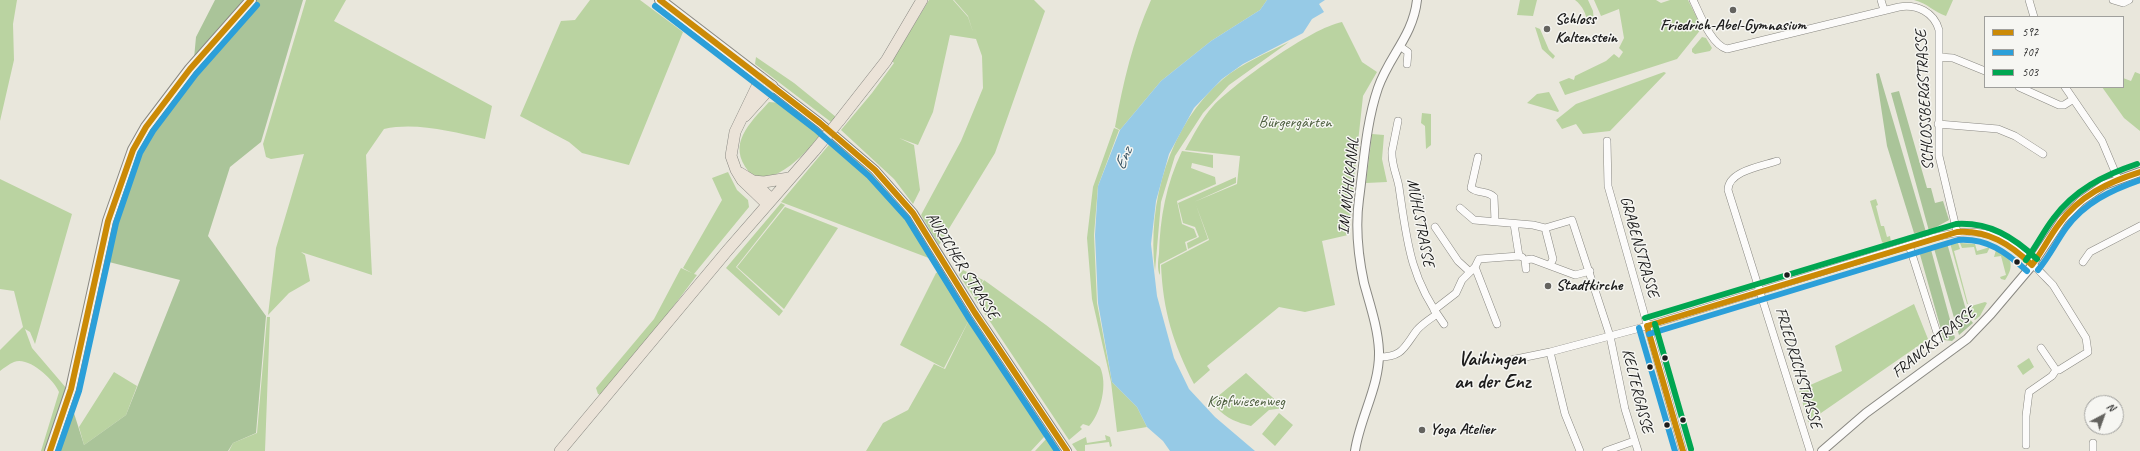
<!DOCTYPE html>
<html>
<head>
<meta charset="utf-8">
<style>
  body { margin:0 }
  #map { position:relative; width:2140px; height:451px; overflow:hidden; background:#e9e7dc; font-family:Caveat,sans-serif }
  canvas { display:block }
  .legend { position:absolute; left:1984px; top:16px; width:140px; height:72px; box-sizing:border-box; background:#f6f6f2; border:1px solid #9f9f9c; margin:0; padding:5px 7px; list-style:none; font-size:12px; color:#1c1c1c }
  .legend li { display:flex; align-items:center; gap:8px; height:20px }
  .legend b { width:20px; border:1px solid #9f9f9c }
  .north { position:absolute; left:2084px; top:395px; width:40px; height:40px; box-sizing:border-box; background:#f6f6f2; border:1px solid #9f9f9c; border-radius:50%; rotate:41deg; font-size:11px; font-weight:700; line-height:16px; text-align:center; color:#1c1c1c }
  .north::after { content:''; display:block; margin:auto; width:14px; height:18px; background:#64635f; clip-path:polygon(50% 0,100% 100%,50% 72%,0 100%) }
</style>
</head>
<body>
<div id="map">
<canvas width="2140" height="451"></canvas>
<ul class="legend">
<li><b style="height:5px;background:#cb8a06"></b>592</li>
<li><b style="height:5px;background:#2b9fd9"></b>707</li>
<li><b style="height:5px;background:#00a651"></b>503</li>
</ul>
<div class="north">N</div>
</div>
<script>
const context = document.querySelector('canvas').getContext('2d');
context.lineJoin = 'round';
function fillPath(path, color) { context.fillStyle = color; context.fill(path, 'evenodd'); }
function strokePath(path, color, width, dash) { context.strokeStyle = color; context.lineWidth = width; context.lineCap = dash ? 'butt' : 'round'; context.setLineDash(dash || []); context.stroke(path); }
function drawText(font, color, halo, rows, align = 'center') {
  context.font = font + ' Caveat,sans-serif'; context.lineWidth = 3; context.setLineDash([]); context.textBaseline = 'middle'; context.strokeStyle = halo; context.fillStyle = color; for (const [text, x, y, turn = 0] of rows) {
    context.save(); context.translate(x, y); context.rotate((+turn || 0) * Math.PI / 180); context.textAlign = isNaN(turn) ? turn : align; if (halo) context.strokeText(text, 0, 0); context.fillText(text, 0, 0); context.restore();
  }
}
fillPath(new Path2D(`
  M0 0H17L13 24 14 60 0 121Z
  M306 0H346L334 21 492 106 485 139C452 132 417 122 384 129L366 155 372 275 301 252 305 255 310 281 289 293 268 315 276 248 304 154 271 159 266 157 263 144Z
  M590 0H640L683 32 629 165 582 153 569 142 520 116 561 21 575 20Z
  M929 0H953L968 17 973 32 968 16 954 0H1034L1045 11 995 153 939 245 921 215 961 141 983 88 982 56 976 39 950 35 933 112 918 145 899 138 914 145 920 190 913 204 894 179 841 130 872 93 894 63 892 61Z
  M1151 0H1267L1260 10 1211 41 1161 81 1120 130 1115 127C1123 83 1133 40 1151 0Z
  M1520 0H1537L1533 16 1517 15Z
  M1575 0H1588L1593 11 1594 23 1588 24C1586 14 1583 6 1575 0Z
  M1594 0H1656L1661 3 1670 0H1688L1702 28 1677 59 1565 95 1559 82 1569 78 1574 80 1575 76 1606 61 1614 54 1619 58 1623 52 1619 48 1624 38 1619 9 1601 16Z
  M1914 0H1953L1946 16C1934 12 1927 3 1914 0Z
  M1342 22 1362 62 1377 72 1363 96 1348 235 1322 241 1335 305 1305 312 1279 307 1207 366 1210 370 1194 384C1173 343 1163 311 1161 265L1209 240 1196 205 1208 239 1188 249 1187 243 1199 237 1195 227 1183 223 1178 203 1236 177V183L1194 202 1237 184 1240 156 1185 150C1193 136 1202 118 1213 106 1235 83 1311 28 1342 22Z
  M1535 27 1540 29 1549 50 1555 56 1553 59 1542 49Z
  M1702 37 1706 38 1712 48 1710 51 1695 54 1692 52V49Z
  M1289 42 1229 85 1203 113 1175 156 1161 202 1155 271C1147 203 1169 125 1223 79 1242 63 1267 53 1289 42Z
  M756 57 794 83 836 117 831 122 755 64Z
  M1664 72 1666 73 1610 131 1583 134 1576 124 1562 129 1556 120 1576 104Z
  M2135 72 2140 74V131L2124 118 2102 87H2123V78L2131 81Z
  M1549 92 1559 111 1558 112 1527 103 1537 94Z
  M769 102 781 103 822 133C810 148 792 168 774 175 766 179 754 180 749 172 726 144 750 123 769 102Z
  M1422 113 1431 114V145L1426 149 1425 126 1421 123Z
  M1114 128 1119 130 1098 186 1094 235 1097 303 1112 382 1137 407 1147 427 1117 432 1111 382 1092 299 1087 238 1093 187Z
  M1372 134 1384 135 1382 159 1387 182 1366 183Z
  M833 140 872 174 910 218 935 259 934 260 781 202Z
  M1182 151 1213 155V168L1192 163 1191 168 1215 177 1216 184 1177 201 1182 224 1194 229 1197 237 1185 242 1187 250 1160 264V275C1157 270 1158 260 1159 254 1160 218 1166 184 1182 151Z
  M728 172 737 190 748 200 749 207 694 274 697 275 657 328 602 395 598 394 596 388 654 319 681 268 692 273 683 268 722 200 712 178Z
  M0 179 72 214 35 344 30 332 25 329 32 348 67 389 46 451H41L59 392C54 380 29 356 14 362 9 364 4 368 0 371V350L23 327 14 291 0 289Z
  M1876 199 1878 205 1876 206 1881 226H1884L1887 237 1890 236 1891 242 1885 244 1882 242 1870 201Z
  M781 203 785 205 736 267 783 311 779 316 726 268Z
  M785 207 838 228 784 309 737 267Z
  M1950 243H1958L1960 249 1954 251 1968 304H1967Z
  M1960 243 1975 244 1977 251 1990 247 1987 253 1976 255 1974 247 1962 248Z
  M1996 250C2012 256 2015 266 2005 280L2001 279 2000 277 2006 275 2001 256 1994 257Z
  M942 270 970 318 944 368 900 345 936 273Z
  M963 270 983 280 979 288 984 280 1046 325 1100 367C1108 384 1101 413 1089 426L1083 424 1080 427 1082 429 1069 440 959 275Z
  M1985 302 1987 303 1980 316 1975 320 1970 315 1968 307Z
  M1914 304 1928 339 1808 422 1799 390 1842 371 1835 346Z
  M267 317H270L265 451H229L233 443 257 433Z
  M970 318 1051 437H1044L1031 451H866L883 423 908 410 934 364 945 369Z
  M2029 358 2034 367 2023 375 2017 366Z
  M114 372 137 386 126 415 84 445 79 427Z
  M1246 373 1284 408 1269 410 1251 426C1231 421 1224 416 1211 402Z
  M1279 413 1293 425 1275 446 1262 434Z
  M1105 435 1110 437 1112 446 1110 447 1109 442 1085 445V451H1077L1072 444 1086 437 1087 443 1106 440Z
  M1047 438H1052L1058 451H1035Z`), '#bad3a1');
fillPath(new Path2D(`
  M215 0H303L261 142 230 167 208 236 266 316 256 433 233 443 228 451H55L73 410 84 445 126 415 180 280 105 261 110 225 137 153 150 129 192 80 196 37Z
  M1879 73 1926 232 1914 233 1887 146 1876 74Z
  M1899 91 1927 188H1931L1935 203 1943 201 1949 220 1929 231 1891 93Z
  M1940 243H1947L1968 317 1973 323 1959 335 1933 245Z
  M1930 246 1955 338 1952 341 1944 340 1919 251Z`), '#aac499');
fillPath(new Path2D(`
  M1267 0H1325L1319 4 1324 12 1312 19 1303 33 1243 64 1222 79 1194 108 1169 154 1156 201 1151 244 1157 296 1174 358 1189 389 1215 417 1255 451H1170L1163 441 1147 427 1137 407 1112 382 1098 303 1095 235 1098 186 1120 130 1161 81 1211 41 1260 10Z`), '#96cae6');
const minor = new Path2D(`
  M1693 0C1700 14 1711 45 1727 49L1899 7C1917 4 1934 12 1939 30V156L1957 232
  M1881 0 1884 10
  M2029 0 2034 17
  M2113 0 2123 3 2129 0
  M1401 47 1408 52 1407 64
  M1939 57 1953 58 1985 71
  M2019 87 2059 105H2064L2072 100
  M2065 87 2102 141 2118 179
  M1398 121C1396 131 1394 141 1392 151 1391 164 1397 175 1399 187 1407 242 1410 278 1444 324
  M1938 124 1998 129 2015 136 2043 154
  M1607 141 1608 186 1683 451
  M1478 157 1471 188C1478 194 1487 190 1494 197L1495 221
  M1777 161C1762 166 1728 171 1728 190L1810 451
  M1460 208 1474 220 1533 225 1545 228 1572 220 1610 336 1625 409 1638 451
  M1514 224 1519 256 1522 257
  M1435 227 1458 261 1470 272
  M1545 228 1553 259 1550 265
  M1909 245 1939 339
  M1525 260 1532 259 1575 275 1590 271
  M1525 260 1526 269
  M2083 262 2090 252 2140 226
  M1475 267 1497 324
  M1434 310 1456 293 1462 280 1475 267 1479 259 1519 256
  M2041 348 2056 370
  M1550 352 1565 414 1580 451
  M1379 357C1403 357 1404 347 1417 330 1422 324 1430 319 1437 314
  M1511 360 1550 352 1640 328 1932 238C1995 221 2011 242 2053 285L2086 338 2088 352 2059 370H2056L2052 376 2029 392 2026 416V445
  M1606 451 1634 441
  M2093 451V443`);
const tertiary = new Path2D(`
  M772 86 820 123 875 170 913 213 975 313 1067 451
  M1355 451C1360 417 1380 386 1379 351 1378 328 1370 305 1364 283 1358 255 1355 228 1359 199 1364 162 1366 123 1378 88 1389 56 1413 36 1417 0
  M1822 451 1866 413 1967 339 1991 314 2030 268 2062 220 2081 201 2104 185 2140 172`);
const secondary = new Path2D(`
  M660 0 772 86
  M50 451 71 389 108 221 133 150 146 127 190 69 251 0`);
const primary = new Path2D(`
  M761 78 735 132 731 156 736 170 742 180 767 204
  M745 116 772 86
  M839 121 886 61 922 0
  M740 173 753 181 771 199
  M753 181 764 182 789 178
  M560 451 727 251 815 150`);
strokePath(minor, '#898882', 8);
strokePath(tertiary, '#898882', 10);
strokePath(secondary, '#898882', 12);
strokePath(primary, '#898882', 12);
strokePath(minor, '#fcfbfa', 7);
strokePath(tertiary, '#fcfbfa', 8);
strokePath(secondary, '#f5f2ec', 10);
strokePath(primary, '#ebe3d8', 11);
const primaryBridge = new Path2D(`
  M815 150 839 121`);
strokePath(primaryBridge, '#898882', 12, []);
strokePath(primaryBridge, '#ebe3d8', 11);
strokePath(new Path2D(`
  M660 0 820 123 875 170 913 213 975 313 1067 451
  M2032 265C2042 252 2049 237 2059 224 2079 196 2108 182 2140 172
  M1647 326 1957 232C1988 230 2010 244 2032 265
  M1647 326 1683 451
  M50 451 71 389 108 221 133 150 146 127 190 69 251 0`), '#cb8a06', 6);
strokePath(new Path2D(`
  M655 6 815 129 869 176 907 218 968 317 1057 451
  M2038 270C2049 257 2056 242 2066 228 2084 203 2111 190 2140 180
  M1639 328 1675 451
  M1649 334 1958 240C1987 238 2006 252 2027 271
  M58 451 79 391 116 223 140 153 153 131 196 74 257 5`), '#2b9fd9', 6);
strokePath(new Path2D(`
  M2026 260C2036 247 2043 232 2053 219 2074 190 2104 175 2137 164
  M1645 318 1956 224C1990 222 2013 237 2037 259
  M1655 324 1691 449`), '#00a651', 6);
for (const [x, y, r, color] of [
  [1733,10,4,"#64635f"],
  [1547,29,4,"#64635f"],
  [2017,262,3.5,"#1c1c1c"],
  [1787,275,3.5,"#1c1c1c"],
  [1548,286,4,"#64635f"],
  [1665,358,3.5,"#1c1c1c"],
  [1650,367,3.5,"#1c1c1c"],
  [1683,420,3.5,"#1c1c1c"],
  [1667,425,3.5,"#1c1c1c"],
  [1422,430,4,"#64635f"]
]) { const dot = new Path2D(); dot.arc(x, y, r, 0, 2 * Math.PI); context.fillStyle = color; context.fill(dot); strokePath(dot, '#f6f6f2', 1.5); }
drawText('bold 16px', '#1c1c1c', '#f6f6f2', [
  ["Schloss",1555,20],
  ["Kaltenstein",1555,38],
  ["Friedrich-Abel-Gymnasium",1733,26,"center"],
  ["Stadtkirche",1556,286],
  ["Yoga Atelier",1430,430]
], 'left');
drawText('16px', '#1c1c1c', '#f6f6f2', [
  ["SCHLOSSBERGSTRASSE",1925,100,-93],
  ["IM MÜHLKANAL",1349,186,-84],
  ["MÜHLSTRASSE",1420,223,79],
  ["GRABENSTRASSE",1639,247,74],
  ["AURICHER STRASSE",962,266,58],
  ["FRANCKSTRASSE",1934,343,-39],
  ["FRIEDRICHSTRASSE",1798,368,73],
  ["KELTERGASSE",1637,391,76]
]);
drawText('16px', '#4c5e3e', '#f6f6f2', [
  ["Bürgergärten",1295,123],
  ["Köpfwiesenweg",1246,402]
]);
drawText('italic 17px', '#3a5564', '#f6f6f2', [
  ["Enz",1124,159,-67]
]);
drawText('bold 20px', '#1c1c1c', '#f6f6f2', [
  ["Vaihingen",1492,360],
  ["an der Enz",1492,383]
]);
</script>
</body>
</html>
